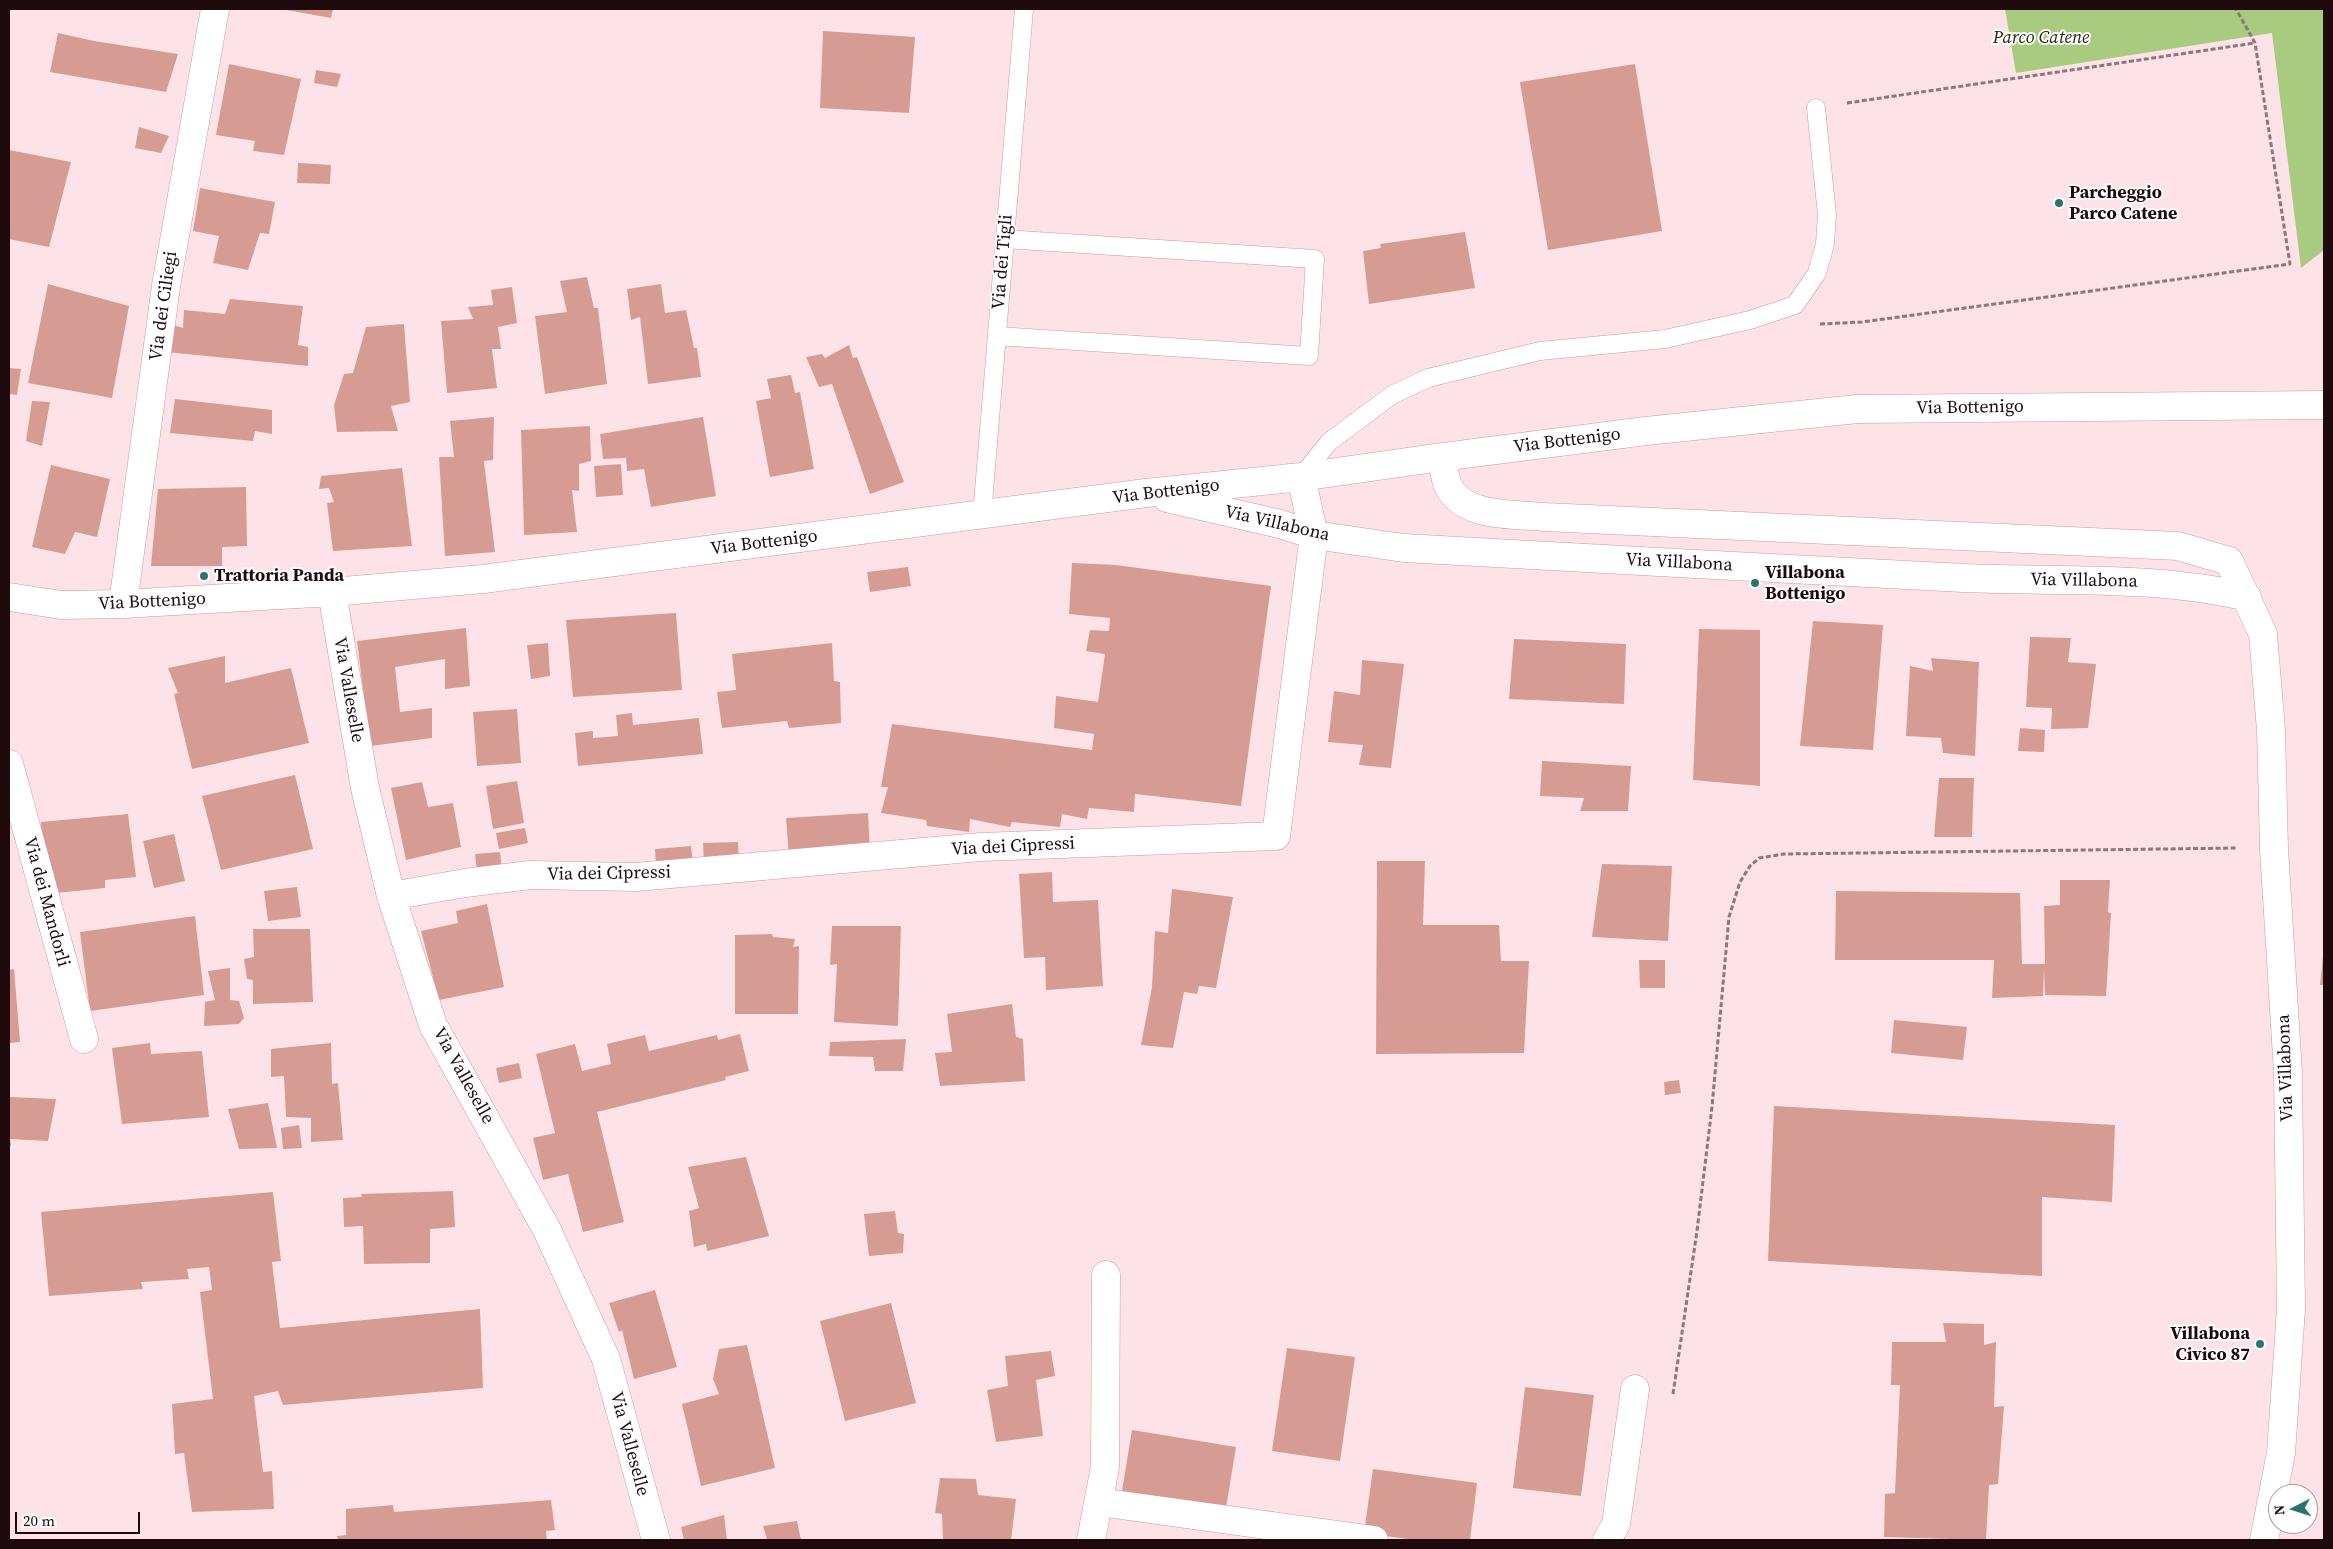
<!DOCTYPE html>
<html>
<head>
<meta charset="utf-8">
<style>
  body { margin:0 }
  #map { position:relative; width:2333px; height:1549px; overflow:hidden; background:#fde3e7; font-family:"Source Serif 4",serif }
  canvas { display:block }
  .frame { position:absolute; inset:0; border:10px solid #1f0a0e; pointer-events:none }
  .north { position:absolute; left:2268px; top:1484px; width:50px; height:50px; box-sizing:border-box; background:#fff; border:1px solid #a59d9f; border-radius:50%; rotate:265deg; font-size:14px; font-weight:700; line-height:20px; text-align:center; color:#1f0a0e }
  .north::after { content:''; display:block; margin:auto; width:18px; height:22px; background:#2a736e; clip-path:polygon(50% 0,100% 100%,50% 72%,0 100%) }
  .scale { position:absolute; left:15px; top:1512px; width:125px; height:22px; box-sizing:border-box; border:2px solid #1f0a0e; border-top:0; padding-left:6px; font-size:15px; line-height:18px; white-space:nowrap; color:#1f0a0e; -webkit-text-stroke:4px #fff; paint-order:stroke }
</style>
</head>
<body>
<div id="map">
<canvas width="2333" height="1549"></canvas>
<div class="frame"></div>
<div class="north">N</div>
<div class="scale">20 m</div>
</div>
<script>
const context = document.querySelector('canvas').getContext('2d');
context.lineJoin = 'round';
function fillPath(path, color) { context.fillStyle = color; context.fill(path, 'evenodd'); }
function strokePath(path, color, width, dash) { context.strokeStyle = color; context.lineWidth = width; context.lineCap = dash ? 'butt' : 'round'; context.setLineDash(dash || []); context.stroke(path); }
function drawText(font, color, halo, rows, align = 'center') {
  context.font = font + ' "Source Serif 4",serif'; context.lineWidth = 4; context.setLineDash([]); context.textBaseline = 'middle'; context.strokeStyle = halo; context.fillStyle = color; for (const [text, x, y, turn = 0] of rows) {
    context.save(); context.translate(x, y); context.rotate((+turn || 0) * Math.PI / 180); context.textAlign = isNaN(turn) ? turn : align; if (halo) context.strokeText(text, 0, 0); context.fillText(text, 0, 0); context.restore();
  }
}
fillPath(new Path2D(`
  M2005 9H2324V250L2301 268 2272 33 2016 73Z`), '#a8cb80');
fillPath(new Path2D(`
  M281 9H333L331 18Z
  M823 31 915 37 909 113 820 108Z
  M58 33 94 41 178 54 166 92 50 72Z
  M229 64 301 79 284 155 253 151 255 141 216 135Z
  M1635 64 1662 231 1548 250 1520 82Z
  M316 70 341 74 337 87 314 83Z
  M139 127 169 136 161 153 135 148Z
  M9 150 71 162 49 247 9 239Z
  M298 163 331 165 330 184 297 183Z
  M200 188 275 202 269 234 260 233 248 270 213 263 219 236 193 231Z
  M1465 232 1475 288 1369 304 1363 251 1381 248 1380 244Z
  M587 277 594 308H598L607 384 545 394 535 316 567 312 560 281Z
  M48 284 129 306 112 398 28 383Z
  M661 284 665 313 686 310 694 348H697L701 377 648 384 640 317 631 320 627 289Z
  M512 287 517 323 498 327 501 349H492L497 388 447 393 441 321 473 319 468 307 493 305 491 290Z
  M230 299 303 306 298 345 308 347V366L166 352 170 324 183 328 184 310 225 314Z
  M404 324 410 402 391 406 398 431 337 432 334 405 344 374 353 373 366 327Z
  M849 345 853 358 857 357 904 482 870 494 832 384 819 387 806 357 822 354 825 358Z
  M9 368 21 369 17 395 9 394Z
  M791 375 795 393 800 392 814 469 770 477 756 401 771 398 767 379Z
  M175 399 272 410V434L255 431 253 441 170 433Z
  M32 401 50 402 42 446 26 441Z
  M494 417 493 460 484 461 495 552 445 556 439 457H454L450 421Z
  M703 417 716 496 651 507 644 469 627 471 626 458 603 459 600 434Z
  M590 426 591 461 579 464V491L572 490 577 532 524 535 521 430Z
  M621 464 623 495 596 497 594 466Z
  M51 465 110 479 97 537 75 532 65 554 32 547Z
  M402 468 412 546 333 551 327 503 334 502 329 488 319 489 321 476Z
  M246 487 247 546 222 547V566H151L158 489Z
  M1072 563 1116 565 1271 586 1241 806 1135 794 1134 812 1089 808 1087 819 1062 814 1060 827 1012 822 1010 827 970 819 969 832 927 826 926 820 881 813 888 787H881L892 724 1092 750 1094 734 1054 728 1056 696 1098 702 1105 654 1086 651 1090 630 1109 631 1110 618 1069 614Z
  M908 567 911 586 870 592 867 572Z
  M676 613 682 690 573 697 566 620Z
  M1813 621 1883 625 1873 750 1800 746Z
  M466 628 470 686 445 689V659L395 667 400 712 432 708V738L370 746 357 641Z
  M1699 629 1760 630V786L1693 780Z
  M2030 637 2071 638 2068 662 2096 664 2088 728 2051 729 2052 708 2026 707Z
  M1514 639 1626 644 1624 704 1509 699Z
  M548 643 550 676 531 679 527 645Z
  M832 643 834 681 840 682 841 723 789 728 787 721 722 728 717 692 736 690 732 654Z
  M225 656V683L291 668 309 743 192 769 174 694 178 693 168 668Z
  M1931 658 1979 662 1975 756 1943 753 1941 738 1906 736 1910 666 1933 671Z
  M1362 660 1404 664 1391 768 1359 765 1363 745 1328 742 1334 691 1360 695Z
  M517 709 521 763 477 766 473 712Z
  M632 713 633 725 699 718 703 754 578 766 575 733 593 731V738L618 736 616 715Z
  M2020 728 2045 730 2044 752 2018 751Z
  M1542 761 1631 766 1628 811H1580L1584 798 1540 796Z
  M295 775 313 849 221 870 202 796Z
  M1939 778H1974L1972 837H1934Z
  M517 781 524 823 493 829 486 786Z
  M422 782 428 807 453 803 461 847 406 860 391 788Z
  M868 813 870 850 789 856 786 818Z
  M128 814 136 877 105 880V888L56 893 54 873 44 874 41 822Z
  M525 828 528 843 499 849 496 833Z
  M174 834 185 881 154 888 143 841Z
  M738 842 739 861 704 864 703 843Z
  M691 846 693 864 656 867 655 849Z
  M500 852 502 870 477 872 475 854Z
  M1377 861H1425L1423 925H1499L1501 961H1529L1524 1053 1376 1054Z
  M1602 864 1672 866 1668 941 1592 937Z
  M1052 872 1053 902 1098 900 1103 986 1046 990 1045 957 1024 958 1019 874Z
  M2060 880H2110L2108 912 2111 913 2106 996 2045 995 2044 968 2043 996 1992 998 1994 960H1835L1836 891 2020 893 2022 964H2045L2044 906 2060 905Z
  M297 887 301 917 268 921 264 891Z
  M1172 889 1233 897 1216 988 1199 986 1197 994 1184 992 1173 1048 1141 1045 1152 987 1155 931 1168 933Z
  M487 904 504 987 439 1000 421 931 458 923 456 911Z
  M195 916 204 995 90 1011 80 932Z
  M832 926H901L898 1026 834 1022 837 964 830 965Z
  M253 929H310L313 1002 253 1004V980L247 979 244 959 254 957Z
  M772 934 773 937 795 939 793 947 799 946 798 1014H735V935Z
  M2323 956H2324V985H2320Z
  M1639 960H1665V988H1640Z
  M230 968V1000L239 1001 244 1018 239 1024 204 1026 205 1002 215 1000 208 971Z
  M14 969 20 1042 9 1043V970Z
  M1012 1004 1016 1037 1023 1039 1025 1081 940 1086 935 1053 952 1052 947 1014Z
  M1894 1020 1967 1027 1963 1060 1891 1053Z
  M740 1034 749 1071 725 1077 726 1080 597 1112 624 1222 583 1232 568 1174 543 1180 533 1138 555 1133 536 1054 575 1044 582 1071 611 1064 607 1044 645 1035 649 1051 717 1035 718 1040Z
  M906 1039 903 1071H875L873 1057 829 1056 830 1042Z
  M150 1043 151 1054 202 1051 209 1117 122 1124 112 1048Z
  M331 1043 332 1084 338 1083 343 1140 311 1142V1118L286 1117 284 1076 271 1077V1049Z
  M519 1063 522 1078 499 1083 496 1068Z
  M1679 1080 1681 1093 1665 1095 1664 1082Z
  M9 1097 56 1099 48 1141 10 1139 11 1146H9Z
  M268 1103 277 1148 239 1149 228 1109Z
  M1774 1106 2115 1125 2112 1202 2042 1197V1276L1768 1261Z
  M299 1125 302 1148 283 1149 281 1128Z
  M746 1157 769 1236 707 1251 706 1244 694 1247 689 1211 699 1208 688 1167Z
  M453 1191 455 1227 430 1229V1263L364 1264 363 1226 344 1227 343 1198 362 1197 361 1194Z
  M273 1192 281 1261 272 1262 280 1328 480 1309 483 1388 283 1405 278 1391 254 1396 263 1472 272 1471 274 1509 192 1512 184 1453 175 1454 172 1404 213 1399 200 1292 212 1290 209 1267 187 1269 189 1279 141 1282 143 1289 49 1296 41 1212Z
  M895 1211 898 1233 904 1234 903 1253 869 1256 864 1214Z
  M655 1290 677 1367 634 1379 622 1330 619 1332 609 1303Z
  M891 1303 916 1403 845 1421 820 1321Z
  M1943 1323 1984 1324V1345L1996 1342 1994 1407 2004 1406 1998 1484 1989 1485 1986 1540 1884 1537 1885 1494 1895 1493 1900 1385H1891L1892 1342H1946Z
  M747 1345 775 1468 701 1486 682 1404 719 1394 713 1379 719 1349Z
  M1287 1348 1355 1357 1340 1461 1272 1451Z
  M1051 1351 1055 1376 1036 1380 1043 1436 996 1442 987 1390 1008 1386 1005 1356Z
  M1525 1387 1594 1395 1581 1496 1513 1488Z
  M1132 1430 1236 1447 1225 1514 1121 1497Z
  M1373 1469 1477 1483 1470 1540H1415L1364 1533Z
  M940 1478 976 1479 978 1495 1016 1499 1011 1540H943L942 1514 935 1513Z
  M551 1500 555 1530 546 1531 547 1540H338L337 1536 346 1535V1509L393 1505 394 1512Z
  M724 1515 727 1540H684L681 1527Z
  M797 1521 801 1540H767L763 1526Z`), '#d69c93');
const service = new Path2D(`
  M997 336 1309 356 1315 259 1004 239
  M1301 477 1329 442 1392 395 1428 378 1540 351 1665 339 1750 320 1795 305 1817 273 1825 244 1827 215 1816 108
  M982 515 1024 9`);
const minor = new Path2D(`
  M1442 457C1444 465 1444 475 1447 483 1460 518 1514 514 1544 517L2178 546 2229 561 2263 634 2271 730 2274 849 2288 1073 2291 1309 2281 1453 2264 1540
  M1167 498 1280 524 1314 535 1404 548C1591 559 1777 568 1964 578 2058 582 2155 575 2247 597
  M332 592 365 788 391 896 433 1025 547 1230 606 1359 656 1540
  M9 597 61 605 123 604 332 592 483 579 1146 493 1301 477 1442 457 1646 431 1857 409 2324 405
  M123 604 166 286 215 9
  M9 764 84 1039
  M391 896 465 883 530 875 636 877 981 847 1276 836 1314 535 1301 477
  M1099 1502 1374 1540
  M1091 1540 1105 1467 1106 1275
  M1607 1540 1616 1524 1635 1389`);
strokePath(service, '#d0969f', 19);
strokePath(minor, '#d0969f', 29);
strokePath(new Path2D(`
  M1847 103 2255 43
  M1820 324 1862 322 2290 264 2255 43 2236 9
  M1673 1394 1697 1231 1712 1107 1729 917 1740 882 1750 866 1759 858 1784 854 2237 848`), '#8e767a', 3, [5, 2.5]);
strokePath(service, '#fff', 18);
strokePath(minor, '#fff', 28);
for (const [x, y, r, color] of [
  [2059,203,5,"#2a736e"],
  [204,576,5,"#2a736e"],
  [1755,583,5,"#2a736e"],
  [2260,1344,5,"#2a736e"]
]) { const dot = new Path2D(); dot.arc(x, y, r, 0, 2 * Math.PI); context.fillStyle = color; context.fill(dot); strokePath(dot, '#fff', 2); }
drawText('italic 18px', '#212e0e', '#fff', [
  ["Parco Catene",2041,38]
]);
drawText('bold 18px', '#1f0a0e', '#fff', [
  ["Parcheggio",2069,193],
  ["Parco Catene",2069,214],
  ["Villabona",1765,573],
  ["Bottenigo",1765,594],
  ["Trattoria Panda",214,576],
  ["Villabona",2250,1334,"right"],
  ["Civico 87",2250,1355,"right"]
], 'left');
drawText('18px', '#1f0a0e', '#fff', [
  ["Via dei Tigli",1003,262,-85],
  ["Via dei Ciliegi",164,306,-82],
  ["Via Bottenigo",1970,408,-1],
  ["Via Bottenigo",1567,441,-7],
  ["Via Bottenigo",1166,492,-7],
  ["Via Villabona",1277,524,13],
  ["Via Bottenigo",764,543,-7],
  ["Via Villabona",1679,563,3],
  ["Via Villabona",2084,581,1],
  ["Via Bottenigo",152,602,-3],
  ["Via Valleselle",348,690,80],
  ["Via dei Cipressi",1013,847,-3],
  ["Via dei Cipressi",609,874,-1],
  ["Via dei Mandorli",46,902,75],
  ["Via Villabona",2286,1068,-92],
  ["Via Valleselle",463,1076,61],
  ["Via Valleselle",629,1444,75]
]);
</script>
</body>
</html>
